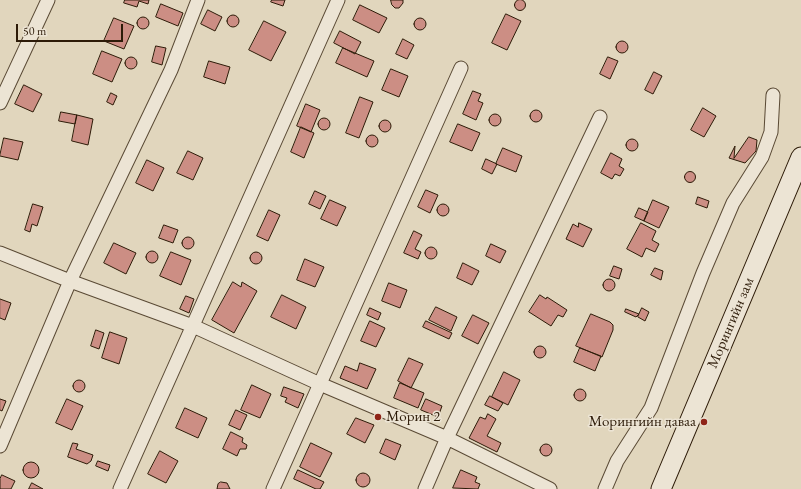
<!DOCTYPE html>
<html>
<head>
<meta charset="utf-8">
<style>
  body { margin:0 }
  #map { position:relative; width:801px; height:489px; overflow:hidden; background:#e1d6bd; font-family:"EB Garamond",serif }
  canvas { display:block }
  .scale { position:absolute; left:16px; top:24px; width:107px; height:18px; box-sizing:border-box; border:2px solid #2d1b08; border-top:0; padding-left:5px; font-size:12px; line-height:14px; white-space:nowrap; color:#2d1b08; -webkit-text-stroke:3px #ece4d4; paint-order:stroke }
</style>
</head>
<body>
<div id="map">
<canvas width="801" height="489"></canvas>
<div class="scale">50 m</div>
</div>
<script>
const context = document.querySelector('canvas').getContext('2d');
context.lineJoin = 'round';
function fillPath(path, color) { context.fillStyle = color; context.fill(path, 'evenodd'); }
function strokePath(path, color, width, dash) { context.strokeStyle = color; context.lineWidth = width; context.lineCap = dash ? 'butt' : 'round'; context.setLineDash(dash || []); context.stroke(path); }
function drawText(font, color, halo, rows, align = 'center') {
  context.font = font + ' "EB Garamond",serif'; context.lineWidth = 3; context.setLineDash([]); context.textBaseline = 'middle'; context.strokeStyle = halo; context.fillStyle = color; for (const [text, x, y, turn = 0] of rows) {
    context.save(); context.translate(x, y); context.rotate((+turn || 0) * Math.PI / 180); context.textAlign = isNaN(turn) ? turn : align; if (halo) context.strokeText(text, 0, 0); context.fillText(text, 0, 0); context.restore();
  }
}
const building = new Path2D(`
  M514.5 5a5.5 5.5 0 1 1 11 0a5.5 5.5 0 1 1-11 0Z
  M125 0H149L148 4 139 1 137 7 124 3Z
  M272 0H285L283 6 271 2Z
  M391 0H403V3L399 8H395L392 5Z
  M161 4 183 13 178 26 156 17Z
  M360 5 387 18 379 33 353 20Z
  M208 10 222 17 215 31 201 24Z
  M506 14 521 21 507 50 492 43Z
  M227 21a6 6 0 1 1 12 0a6 6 0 1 1-12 0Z
  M137 23a6 6 0 1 1 12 0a6 6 0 1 1-12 0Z
  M414 24a6 6 0 1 1 12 0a6 6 0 1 1-12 0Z
  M114 18 134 26 124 49 104 41Z
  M264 21 286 32 271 61 249 50Z
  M340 31 361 42 355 54 334 43Z
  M403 39 414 45 407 59 396 54Z
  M616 47a6 6 0 1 1 12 0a6 6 0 1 1-12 0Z
  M156 46 166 48 162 65 152 62Z
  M343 48 374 61 367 77 336 63Z
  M102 51 122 59 112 82 93 74Z
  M125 63a6 6 0 1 1 12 0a6 6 0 1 1-12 0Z
  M608 57 618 61 610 79 600 74Z
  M209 61 230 67 225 84 204 77Z
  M391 69 408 76 399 97 382 90Z
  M654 72 662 76 653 94 645 90Z
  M24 85 42 94 33 112 15 104Z
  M473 91 481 94 478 101 483 103 476 120 463 114Z
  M111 93 117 96 113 105 107 102Z
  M360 97 373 102 359 138 346 133Z
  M306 104 320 110 311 132 297 126Z
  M703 108 716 116 704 137 691 130Z
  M530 116a6 6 0 1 1 12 0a6 6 0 1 1-12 0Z
  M61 112 77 115 75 124 59 121Z
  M489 120a6 6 0 1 1 12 0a6 6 0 1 1-12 0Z
  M77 115 93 119 88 145 72 141Z
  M318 124a6 6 0 1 1 12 0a6 6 0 1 1-12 0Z
  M379 126a6 6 0 1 1 12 0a6 6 0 1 1-12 0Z
  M458 124 480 133 472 151 450 142Z
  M301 127 314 133 304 158 291 152Z
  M366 141a6 6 0 1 1 12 0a6 6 0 1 1-12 0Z
  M749 137 757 140 756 151 745 163 729 158 735 146 734 158Z
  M4 138 23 142 18 160 0 156Z
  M626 145a6 6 0 1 1 12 0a6 6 0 1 1-12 0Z
  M503 148 522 156 516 172 496 164Z
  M188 151 203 158 193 180 177 173Z
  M611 153 622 159 619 166 624 169 620 176 615 174 612 179 601 173Z
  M486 159 497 164 492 174 482 169Z
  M147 160 164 168 153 191 136 183Z
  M684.5 177a5.5 5.5 0 1 1 11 0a5.5 5.5 0 1 1-11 0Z
  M426 190 438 195 430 213 418 207Z
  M315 191 326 196 320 209 309 204Z
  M698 197 709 201 707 208 696 204Z
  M330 200 346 207 337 226 321 219Z
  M653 200 669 207 659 228 644 221Z
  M437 210a6 6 0 1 1 12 0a6 6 0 1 1-12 0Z
  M33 204 43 207 37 226 32 224 30 232 25 230Z
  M639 208 648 212 644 221 635 217Z
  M269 210 280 215 268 241 257 236Z
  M579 223 592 229 583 247 566 239 573 224 578 227Z
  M641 223 656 231 652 240 659 244 655 252 646 248 642 257 627 249Z
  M164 225 178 230 173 243 159 238Z
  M414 231 422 235 415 249 421 252 418 259 404 253Z
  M182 243a6 6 0 1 1 12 0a6 6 0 1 1-12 0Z
  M114 243 136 253 126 274 104 263Z
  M491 244 506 251 500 263 486 256Z
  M425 253a6 6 0 1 1 12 0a6 6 0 1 1-12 0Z
  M146 257a6 6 0 1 1 12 0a6 6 0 1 1-12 0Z
  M250 258a6 6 0 1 1 12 0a6 6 0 1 1-12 0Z
  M171 252 191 260 181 285 160 276Z
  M305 259 324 267 315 287 297 280Z
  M463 263 479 271 472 285 457 278Z
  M614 266 622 269 619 279 610 276Z
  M655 268 663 271 661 280 651 275Z
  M603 285a6 6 0 1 1 12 0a6 6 0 1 1-12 0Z
  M233 282 241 287 242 282 257 291 234 333 212 320Z
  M389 283 407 290 400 308 382 301Z
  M282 295 306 307 296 329 271 317Z
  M540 295 546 299 547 297 567 310 563 317 558 315 551 326 529 312Z
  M186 296 194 299 189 313 180 309Z
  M0 299 11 303 5 320 0 318Z
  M436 307 457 317 451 331 429 320Z
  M370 308 381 313 378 320 367 315Z
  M642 308 649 312 645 321 638 317Z
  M626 309 639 314 636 317 625 312Z
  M591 314 610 322 613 325V330L602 357 576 346Z
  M473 315 489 323 478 344 462 336Z
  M370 321 385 328 376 347 361 341Z
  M426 321 452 333 449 339 423 327Z
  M96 330 104 333 99 349 91 346Z
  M110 332 127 338 119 364 102 358Z
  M534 352a6 6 0 1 1 12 0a6 6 0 1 1-12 0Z
  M580 348 601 356 595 371 574 362Z
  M409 358 423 364 411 388 398 381Z
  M360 363 376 369 367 389 340 378 345 366 357 371Z
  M504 372 520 380 508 405 492 397Z
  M73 386a6 6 0 1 1 12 0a6 6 0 1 1-12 0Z
  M400 383 424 393 418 408 394 398Z
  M252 385 271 394 260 418 241 410Z
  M284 387 304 394 298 408 285 402 287 398 281 396Z
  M574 395a6 6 0 1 1 12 0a6 6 0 1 1-12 0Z
  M490 396 503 403 498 411 485 405Z
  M0 399 6 401 2 411 0 410Z
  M67 399 83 406 72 430 56 423Z
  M426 399 442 406 438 417 421 410Z
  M185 408 207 418 198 438 176 428Z
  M236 410 247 415 240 430 229 425Z
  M488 414 496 419 487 436 501 443 497 452 469 438 480 417 485 419Z
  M356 418 374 425 365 443 347 434Z
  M231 432 243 438 242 442 247 445 246 449H240L237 456 223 449Z
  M386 439 401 445 395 460 380 453Z
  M73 443 78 444 76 449 93 455 91 461 87 464 68 457Z
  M311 443 332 453 320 477 300 467Z
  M540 450a6 6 0 1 1 12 0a6 6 0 1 1-12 0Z
  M160 451 178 461 166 483 148 474Z
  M98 461 110 465 108 471 96 466Z
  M23 470a8 8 0 1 1 16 0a8 8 0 1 1-16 0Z
  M298 470 324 482 320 489H316L294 479Z
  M461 470 477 477 475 482 480 484 478 489 453 488Z
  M356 480a7 7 0 1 1 14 0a7 7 0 1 1-14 0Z
  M2 475 15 481 11 489H0V479Z
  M221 482 227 483 230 489H217L218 484Z
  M32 483 43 489H29Z`);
fillPath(building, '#cc8e84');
strokePath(building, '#2d1b08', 1);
const minor = new Path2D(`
  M0 103 48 0
  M0 253 70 281 193 326 320 384 447 438 550 489
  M0 446 70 281 171 70 198 0
  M120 489 338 0
  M273 489 461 68
  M425 489 447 438 600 117
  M605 489 617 461 651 408 703 273 733 203 762 157 771 132 773 95`);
const secondary = new Path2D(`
  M661 489 801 157`);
strokePath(minor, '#5a4a35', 15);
strokePath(secondary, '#2d1b08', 21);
strokePath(minor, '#ece4d4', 13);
strokePath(secondary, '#ece4d4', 19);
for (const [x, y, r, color] of [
  [378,417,4,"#8f2418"],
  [704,422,4,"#8f2418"]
]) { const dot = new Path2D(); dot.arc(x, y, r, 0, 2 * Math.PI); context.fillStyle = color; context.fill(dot); strokePath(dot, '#ece4d4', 1.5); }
drawText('15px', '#2d1b08', '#ece4d4', [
  ["Морингийн зам",731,323,-67]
]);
drawText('15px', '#2d1b08', '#ece4d4', [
  ["Морин 2",386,417],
  ["Морингийн даваа",696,422,"right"]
], 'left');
</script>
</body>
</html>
